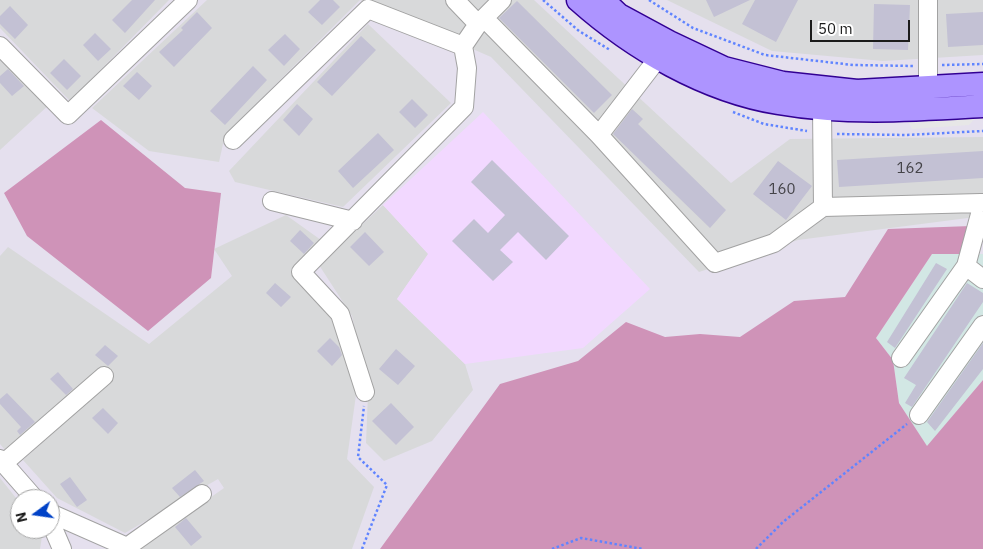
<!DOCTYPE html>
<html>
<head>
<meta charset="utf-8">
<style>
  body { margin:0 }
  #map { position:relative; width:983px; height:549px; overflow:hidden; background:#e5e0ee; font-family:"IBM Plex Sans",sans-serif }
  canvas { display:block }
  .north { position:absolute; left:10px; top:489px; width:50px; height:50px; box-sizing:border-box; background:#fff; border:1px solid #a4a4a4; border-radius:50%; rotate:256deg; font-size:14px; font-weight:700; line-height:20px; text-align:center; color:#1b1b1b }
  .north::after { content:''; display:block; margin:auto; width:18px; height:22px; background:#0042c7; clip-path:polygon(50% 0,100% 100%,50% 72%,0 100%) }
  .scale { position:absolute; left:810px; top:20px; width:100px; height:22px; box-sizing:border-box; border:2px solid #1b1b1b; border-top:0; padding-left:6px; font-size:15px; line-height:18px; white-space:nowrap; color:#1b1b1b; -webkit-text-stroke:4px #fff; paint-order:stroke }
</style>
</head>
<body>
<div id="map">
<canvas width="983" height="549"></canvas>
<div class="north">N</div>
<div class="scale">50 m</div>
</div>
<script>
const context = document.querySelector('canvas').getContext('2d');
context.lineJoin = 'round';
function fillPath(path, color) { context.fillStyle = color; context.fill(path, 'evenodd'); }
function strokePath(path, color, width, dash) { context.strokeStyle = color; context.lineWidth = width; context.lineCap = dash ? 'butt' : 'round'; context.setLineDash(dash || []); context.stroke(path); }
function drawText(font, color, halo, rows, align = 'center') {
  context.font = font + ' "IBM Plex Sans",sans-serif'; context.lineWidth = 4; context.setLineDash([]); context.textBaseline = 'middle'; context.strokeStyle = halo; context.fillStyle = color; for (const [text, x, y, turn = 0] of rows) {
    context.save(); context.translate(x, y); context.rotate((+turn || 0) * Math.PI / 180); context.textAlign = isNaN(turn) ? turn : align; if (halo) context.strokeText(text, 0, 0); context.fillText(text, 0, 0); context.restore();
  }
}
fillPath(new Path2D(`
  M0 0H169L70 101 0 28Z
  M207 0H534L731 183 790 139 983 137V216L798 240 699 272 491 57 360 0 225 135 219 162 149 151 92 108Z
  M667 0H983V55L883 61 772 51Z
  M368 24 451 103 343 207 235 182 229 171Z
  M0 53 51 103 0 150Z
  M383 205 429 254 397 299 465 364 473 390 432 441 384 461 366 443 368 394 352 316 319 265Z
  M286 215 321 240 294 271 341 317 356 395 347 459 374 487 352 549H137L224 488 218 479 125 533 57 498 23 460 112 379 9 455 0 444V256L8 247 149 344 232 276 214 249Z
  M0 478 20 503V529L43 530 40 549H0Z`), '#d8d9da');
fillPath(new Path2D(`
  M932 254H983V380L927 447 899 403 893 360 876 338Z`), '#d2e7e4');
fillPath(new Path2D(`
  M483 112 650 289 583 348 465 364 397 299 428 254 383 205Z`), '#f2d8ff');
fillPath(new Path2D(`
  M101 120 185 188 221 193 211 278 148 331 27 236 4 193Z
  M971 226 961 254H932L876 338 893 360 899 403 927 446 983 380V549H380L500 384 578 361 626 322 665 337 700 334 740 337 794 301 845 297 888 229Z`), '#cf93b8');
fillPath(new Path2D(`
  M978 115 969 125 912 129 906 117Z`), '#e7e7e7');
fillPath(new Path2D(`
  M132 0H155L125 33 112 20Z
  M320 0H333L340 7 322 25 308 12Z
  M706 0H750L714 17Z
  M755 0H798L776 42 742 24Z
  M517 1 612 95 594 113 499 18Z
  M874 4 910 5 908 50 873 49Z
  M10 6 28 25 15 39 0 24V16Z
  M197 12 212 28 174 67 159 52 183 30 181 28Z
  M983 12V45L948 47 946 14Z
  M95 33 111 49 98 61 83 45Z
  M285 34 300 49 284 66 268 50Z
  M361 36 376 50 332 96 317 82Z
  M64 59 81 76 67 90 50 73Z
  M253 66 267 80 225 125 210 111Z
  M8 69 24 86 12 96 0 83V76Z
  M137 72 152 86 139 100 123 86Z
  M412 99 428 115 415 128 399 112Z
  M297 104 313 119 299 136 283 120Z
  M632 109 643 119 638 124 726 210 710 228 613 134Z
  M378 133 394 150 353 188 338 171Z
  M983 151V178L839 187 837 160Z
  M492 160 569 236 546 260 518 232 500 250 513 262 493 281 452 241 474 219 488 233 505 215 471 182Z
  M778 161 812 186 786 220 753 194Z
  M300 230 314 243 304 254 290 241Z
  M365 232 384 252 369 266 350 247Z
  M936 263 947 269 895 348 887 342Z
  M275 283 291 297 281 307 266 293Z
  M967 283 983 293V302L912 407 905 403 916 385 904 378Z
  M330 338 339 347 342 355 332 366 317 351Z
  M983 343V369L935 431 927 422Z
  M105 345 118 356 108 366 95 355Z
  M396 349 415 366 398 385 379 369Z
  M58 372 73 389 66 395 50 379Z
  M7 393 35 422 20 435 17 431 21 427 0 404V399Z
  M391 403 414 427 396 445 372 421Z
  M103 408 118 423 108 434 92 418Z
  M195 470 204 481 180 497 172 488Z
  M70 477 87 500 77 507 60 484Z
  M186 518 202 537 191 546 175 527Z`), '#c3c1d4');
const minor = new Path2D(`
  M455 0 478 24
  M484 18 599 135 715 263 774 243 823 207 981 203
  M0 46 68 115 188 0
  M463 46 478 24 502 0
  M928 86V0
  M822 108 823 207
  M599 135 665 49
  M233 140 368 9 463 46 467 68 464 107 301 272 340 314 365 392
  M272 201 353 221
  M966 266 983 279
  M901 358 966 266 983 203
  M919 415 983 325
  M0 459 35 499
  M4 463 104 376
  M50 513 127 547 202 494
  M50 521 62 549`);
const major = new Path2D(`
  M578 0C633 49 705 91 778 103 846 115 915 110 983 106
  M603 0 619 15 669 42 724 68 783 83 857 91 983 84`);
strokePath(minor, '#a2a2a2', 20);
strokePath(major, '#320093', 25);
strokePath(new Path2D(`
  M543 0 579 31 610 50
  M649 0 693 28 765 55 853 65 914 66
  M942 65 983 64
  M733 112 764 124 807 131
  M837 134 906 135 983 131
  M362 549 387 485 358 457 364 406
  M552 549 581 538 643 549
  M756 549 783 522 907 424`), '#6084ff', 2.5, [2.5, 2.5]);
strokePath(minor, '#fff', 18);
strokePath(major, '#ad94ff', 22);
drawText('15px', '#454449', null, [
  ["162",910,169],
  ["160",782,190]
]);
</script>
</body>
</html>
